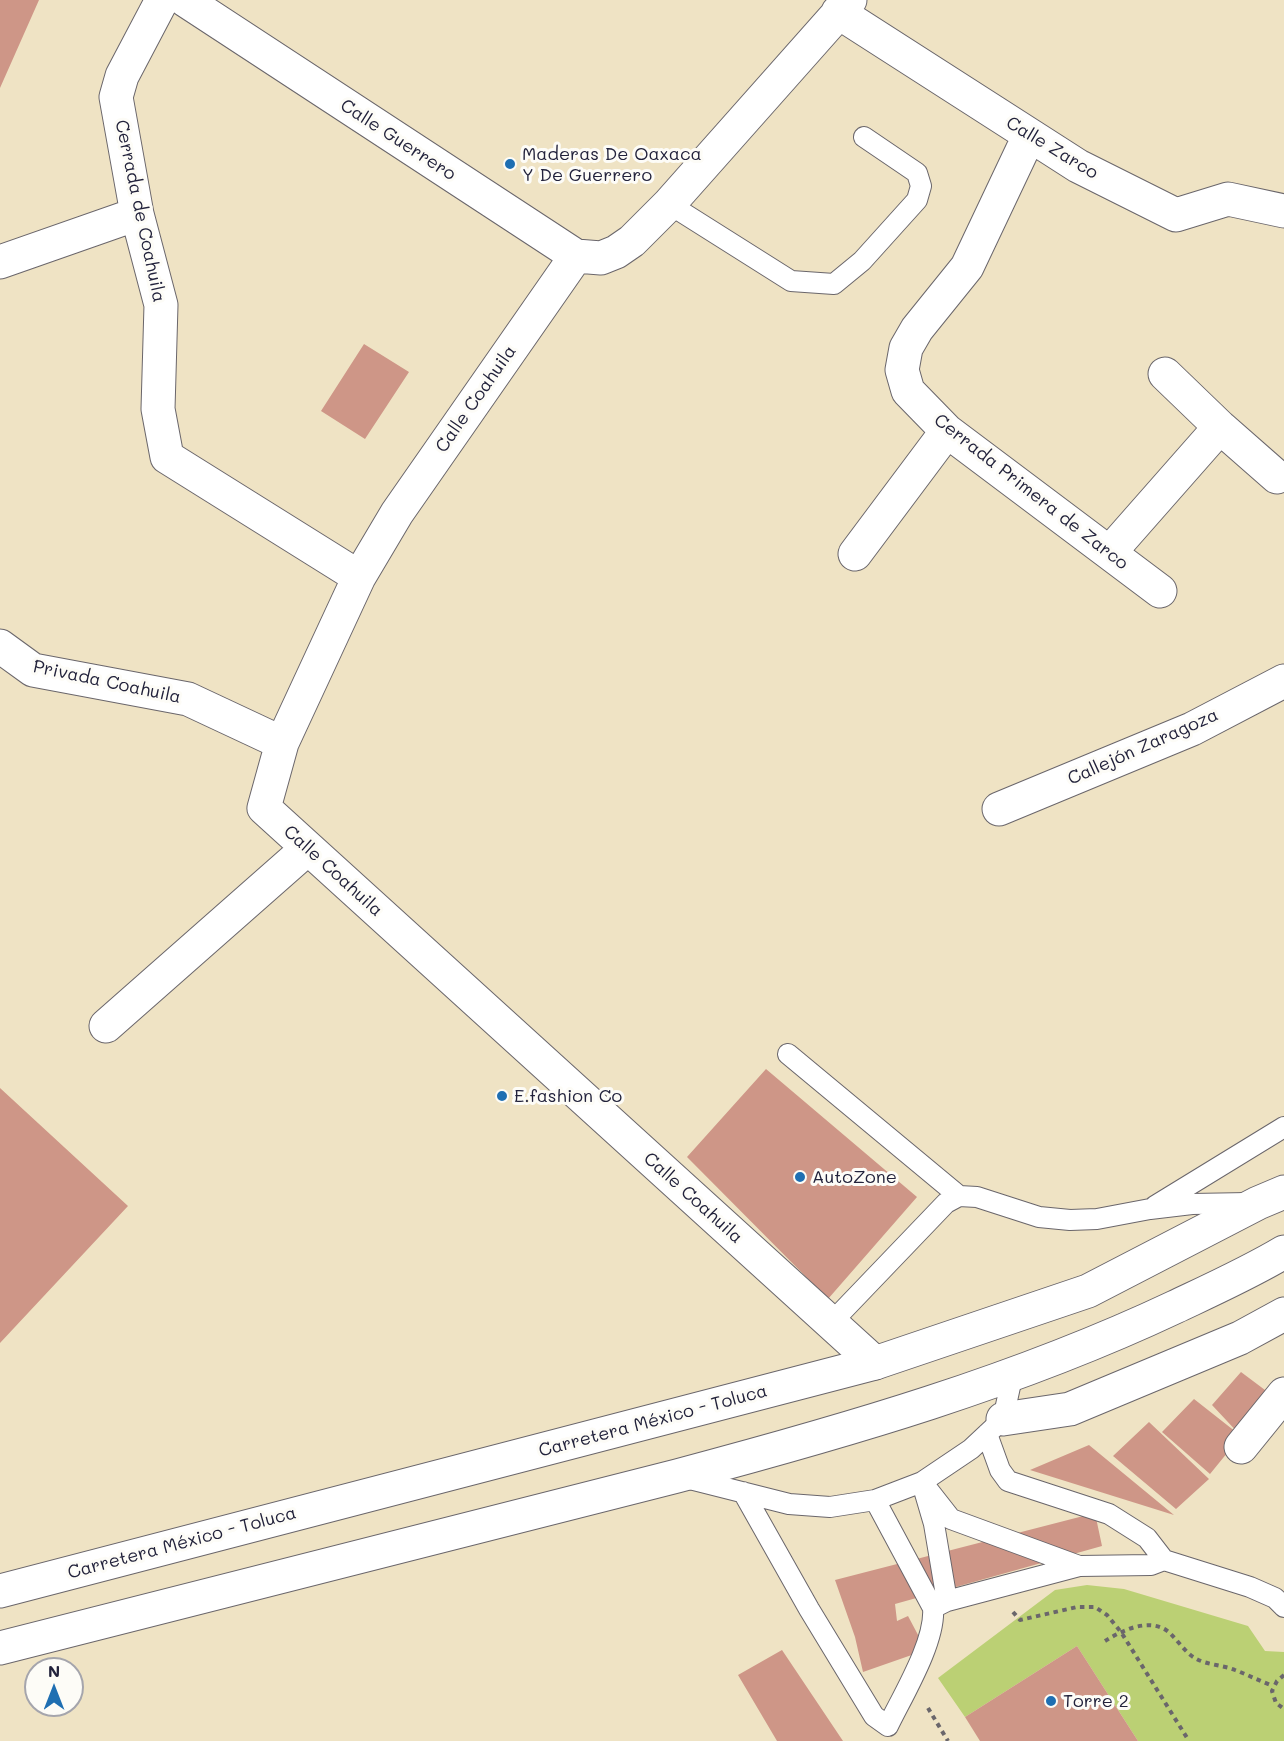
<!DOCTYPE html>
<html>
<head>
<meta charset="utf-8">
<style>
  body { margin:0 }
  #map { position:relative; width:1284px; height:1741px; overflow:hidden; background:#efe3c4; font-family:Mali,sans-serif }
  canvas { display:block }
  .north { position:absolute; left:24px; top:1657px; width:60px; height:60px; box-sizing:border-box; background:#fdfcf7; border:2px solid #a5a5ac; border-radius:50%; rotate:0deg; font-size:16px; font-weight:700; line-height:24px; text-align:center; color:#22223b }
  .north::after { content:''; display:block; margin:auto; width:21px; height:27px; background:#1f6fb2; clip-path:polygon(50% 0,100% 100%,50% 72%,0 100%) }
</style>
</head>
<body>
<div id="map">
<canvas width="1284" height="1741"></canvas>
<div class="north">N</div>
</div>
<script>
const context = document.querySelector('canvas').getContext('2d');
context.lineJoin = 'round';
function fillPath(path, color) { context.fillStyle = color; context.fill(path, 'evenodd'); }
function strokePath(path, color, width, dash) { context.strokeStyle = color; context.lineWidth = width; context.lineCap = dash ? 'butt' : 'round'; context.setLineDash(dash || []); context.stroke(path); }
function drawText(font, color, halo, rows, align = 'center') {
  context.font = font + ' Mali,sans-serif'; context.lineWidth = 6; context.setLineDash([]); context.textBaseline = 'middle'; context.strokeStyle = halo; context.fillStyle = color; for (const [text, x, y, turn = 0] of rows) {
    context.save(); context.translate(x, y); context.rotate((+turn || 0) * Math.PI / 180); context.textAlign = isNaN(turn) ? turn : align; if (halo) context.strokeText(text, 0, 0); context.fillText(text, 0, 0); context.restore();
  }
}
fillPath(new Path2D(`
  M1087 1585 1124 1589 1248 1626 1265 1651 1284 1652V1741H1138L1077 1646 965 1717 938 1678 1055 1590Z`), '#bbd074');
fillPath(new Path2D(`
  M0 0H39L0 88Z
  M364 344 409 372 365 439 321 411Z
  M766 1069 917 1197 828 1299 687 1157Z
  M0 1088 128 1206 0 1343Z
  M1241 1372 1277 1399 1241 1436 1212 1405Z
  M1194 1399 1241 1436 1210 1474 1162 1432Z
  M1149 1422 1209 1479 1176 1509 1113 1456Z
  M1089 1445 1174 1515 1030 1470Z
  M1095 1513 1102 1546 895 1604 897 1621 908 1616 926 1650 863 1672 855 1637 835 1580Z
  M1077 1646 1138 1741H980L965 1717Z
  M782 1650 843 1741H777L738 1675Z`), '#ce9687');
const lane = new Path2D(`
  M669 204 791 281 834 284 862 261 917 200 921 186 917 173 864 137
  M788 1054 959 1196
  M1155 1206 1284 1127
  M831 1323 946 1203 959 1196 977 1197 1039 1217 1070 1220 1097 1219 1150 1209 1192 1204 1248 1203
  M987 1434 1000 1470 1008 1481 1109 1514 1147 1538 1164 1560 1250 1587 1275 1598 1284 1607
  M686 1478 789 1504 830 1507 875 1500 922 1482 971 1449 1003 1419 1013 1373
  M922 1482 951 1519 1079 1566 1151 1565 1164 1560
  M924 1490 934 1524 947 1601 933 1608
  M743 1492 809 1609 874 1716 888 1726C903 1695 936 1641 933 1608L875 1500
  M947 1601 1079 1566`);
const street = new Path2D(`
  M162 0 122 76 116 97 137 214 161 305 158 409 167 457 359 577
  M185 0 576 256 601 258 616 252 632 241 669 204 850 0
  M838 12 1078 166 1176 215 1228 199 1284 211
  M1029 136 967 267 917 329 906 348 902 370 908 391 947 431 1160 591
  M576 256 397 513 359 577 282 743 264 808 875 1363
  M0 262 137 214
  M1165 374 1220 427 1277 477
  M1110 552 1220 427
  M855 554 947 431
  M0 646 33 670 188 699 282 743
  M999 809 1192 729 1284 681
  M106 1026 308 848
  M1003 1419 1070 1409 1240 1338 1284 1314
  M1241 1447 1284 1394`);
const primary = new Path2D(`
  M0 1591 875 1363 1088 1291 1258 1203 1284 1192
  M0 1648 677 1476C846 1431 1016 1382 1175 1307 1211 1290 1249 1273 1284 1252`);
strokePath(lane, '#6a666b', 22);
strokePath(street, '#6a666b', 35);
strokePath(primary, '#6a666b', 35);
strokePath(new Path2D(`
  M1013 1612 1020 1620 1077 1607H1095L1107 1615 1121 1632 1189 1741
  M1105 1641C1121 1631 1147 1618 1166 1630 1175 1636 1185 1653 1195 1658 1206 1665 1223 1665 1235 1670 1248 1675 1260 1681 1273 1686
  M1284 1675 1277 1681 1272 1691 1276 1703 1284 1709
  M928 1708 948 1741`), '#6a666b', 4, [4.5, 4.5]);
strokePath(lane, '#fff', 20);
strokePath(street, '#fff', 33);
strokePath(primary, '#fff', 33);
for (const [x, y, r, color] of [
  [510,164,6,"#1f6fb2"],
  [502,1096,6,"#1f6fb2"],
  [800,1177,6,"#1f6fb2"],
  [1051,1701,6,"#1f6fb2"]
]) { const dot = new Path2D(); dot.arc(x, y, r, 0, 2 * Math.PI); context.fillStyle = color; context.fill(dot); strokePath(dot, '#fdfcf7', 2); }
drawText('18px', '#22223b', '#fdfcf7', [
  ["Calle Guerrero",398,140,33],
  ["Calle Zarco",1052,148,31],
  ["Cerrada de Coahuila",140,211,78],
  ["Calle Coahuila",476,399,-55],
  ["Cerrada Primera de Zarco",1031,492,38],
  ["Privada Coahuila",107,682,12],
  ["Callejón Zaragoza",1143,747,-24],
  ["Calle Coahuila",333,871,42],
  ["Calle Coahuila",693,1198,42],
  ["Carretera México - Toluca",653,1421,-15],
  ["Carretera México - Toluca",182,1543,-15]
]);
drawText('18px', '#22223b', '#fdfcf7', [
  ["Maderas De Oaxaca",522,154],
  ["Y De Guerrero",522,175],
  ["E.fashion Co",514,1096],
  ["AutoZone",812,1177],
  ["Torre 2",1063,1701]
], 'left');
</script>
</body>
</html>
